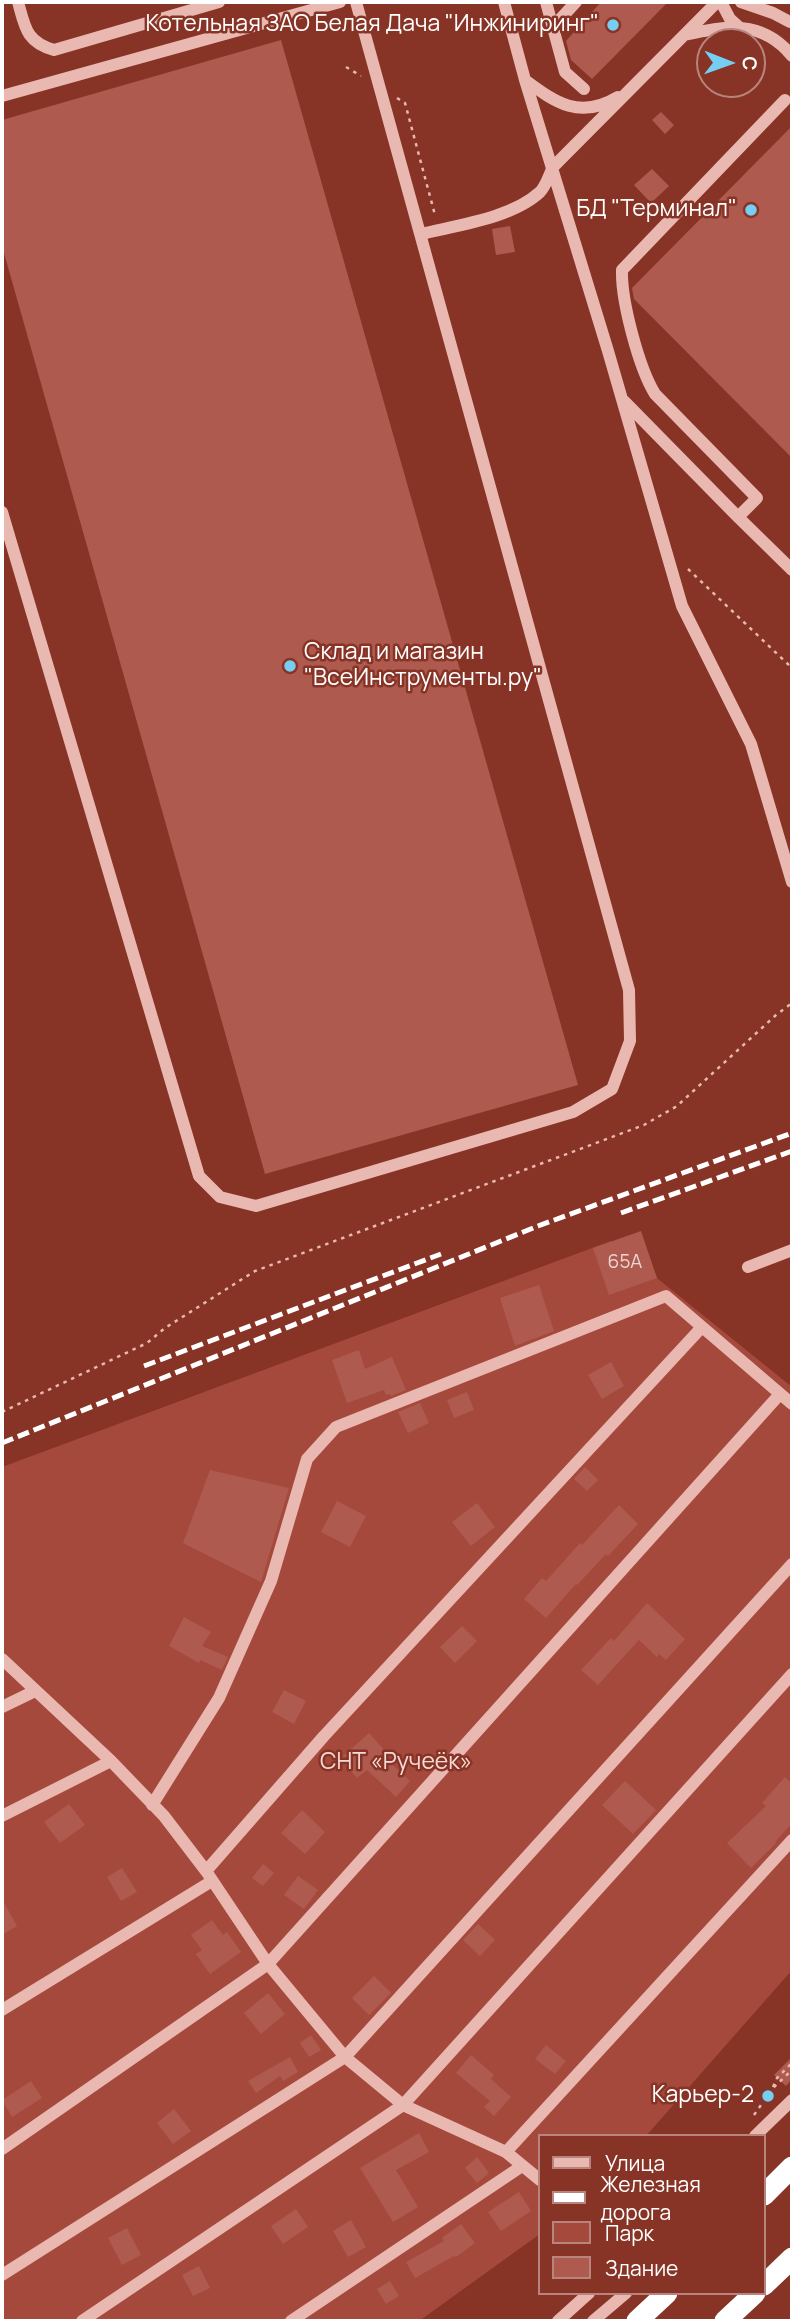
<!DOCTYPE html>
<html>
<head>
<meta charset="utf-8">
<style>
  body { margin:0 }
  #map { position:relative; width:794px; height:2323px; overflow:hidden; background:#873326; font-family:Manrope,sans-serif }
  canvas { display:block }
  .frame { position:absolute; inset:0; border:4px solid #fff; pointer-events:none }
  .legend { position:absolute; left:538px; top:2134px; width:228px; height:161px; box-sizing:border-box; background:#873326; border:2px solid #b7857d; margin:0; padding:9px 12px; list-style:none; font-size:21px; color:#fff }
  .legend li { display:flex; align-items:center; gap:14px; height:35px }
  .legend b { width:35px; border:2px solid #b7857d }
  .north { position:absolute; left:696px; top:28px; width:70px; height:70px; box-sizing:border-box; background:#873326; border:2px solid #b7857d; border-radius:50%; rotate:91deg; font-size:19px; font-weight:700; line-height:28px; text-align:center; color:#fff }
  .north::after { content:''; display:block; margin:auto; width:24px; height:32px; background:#76cff2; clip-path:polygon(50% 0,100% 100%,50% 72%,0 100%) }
</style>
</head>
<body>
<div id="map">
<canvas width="794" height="2323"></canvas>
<div class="frame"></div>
<ul class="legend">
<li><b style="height:9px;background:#e9b8b1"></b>Улица</li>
<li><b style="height:9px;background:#fff"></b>Железная дорога</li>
<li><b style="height:19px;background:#a6493d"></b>Парк</li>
<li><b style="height:19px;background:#af5a4e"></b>Здание</li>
</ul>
<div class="north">С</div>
</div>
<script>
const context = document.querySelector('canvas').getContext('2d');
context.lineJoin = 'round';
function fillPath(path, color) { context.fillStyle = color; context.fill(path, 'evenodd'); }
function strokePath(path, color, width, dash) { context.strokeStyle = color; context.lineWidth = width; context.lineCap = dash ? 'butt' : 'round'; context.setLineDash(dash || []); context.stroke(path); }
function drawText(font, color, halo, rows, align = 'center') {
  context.font = font + ' Manrope,sans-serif'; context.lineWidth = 5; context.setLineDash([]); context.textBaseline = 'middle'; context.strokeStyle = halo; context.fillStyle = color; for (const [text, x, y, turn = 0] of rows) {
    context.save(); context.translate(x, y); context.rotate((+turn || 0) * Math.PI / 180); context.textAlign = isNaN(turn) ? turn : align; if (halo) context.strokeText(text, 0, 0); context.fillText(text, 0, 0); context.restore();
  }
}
fillPath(new Path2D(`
  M611 1241 792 1387V1970L646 2136H540V2234L419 2321H2V1467Z`), '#a6493d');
fillPath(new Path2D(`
  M601 2H668L592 79 571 60 566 41Z
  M281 40 578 1085 265 1174 2 246V120Z
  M661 112 674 125 665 134 652 120Z
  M792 126V458L634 299 632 288Z
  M652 169 669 186 651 203 634 185Z
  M510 226 515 252 496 255 492 229Z
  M641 1231 657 1278 609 1295 593 1248Z
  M539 1285 554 1331 515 1346 500 1298Z
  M359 1350 365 1369 392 1357 406 1390 391 1396 390 1394 386 1395 384 1390 347 1403 332 1360Z
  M611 1362 624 1386 602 1399 588 1375Z
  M467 1392 474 1410 454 1418 447 1400Z
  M420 1403 429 1423 408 1433 398 1412Z
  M585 1467 598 1480 587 1491 574 1479Z
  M210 1470 289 1488 261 1582 183 1543Z
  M337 1501 366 1516 350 1547 321 1532Z
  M477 1503 495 1527 471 1546 452 1522Z
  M619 1505 638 1524 608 1556 606 1554 577 1585 576 1584 546 1618 524 1599 542 1578 546 1581 580 1543 582 1545Z
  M647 1603 685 1639 666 1660 659 1654 657 1657 639 1640 598 1685 581 1670 611 1638 614 1641Z
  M184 1617 211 1632 202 1646 228 1657 222 1670 200 1660 199 1663 169 1646Z
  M462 1626 477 1641 455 1663 440 1647Z
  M284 1690 306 1701 294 1724 272 1712Z
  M369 1733 386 1752 383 1756 410 1781 396 1797 367 1770 357 1778 340 1759Z
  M785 1777 792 1784V1823L775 1842 776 1843 751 1868 727 1843 766 1806 762 1803Z
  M625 1781 656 1810 633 1834 602 1805Z
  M69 1804 85 1825 60 1843 44 1822Z
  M302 1810 325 1832 305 1854 281 1833Z
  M263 1864 274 1873 263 1886 252 1878Z
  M122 1868 137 1892 121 1901 107 1877Z
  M298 1876 318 1890 304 1909 284 1895Z
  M2 1899 17 1926 2 1935Z
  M212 1920 223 1935 227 1932 241 1952 210 1974 196 1954 202 1950 191 1935Z
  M478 1924 495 1940 480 1956 463 1940Z
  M374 1976 391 1993 369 2015 352 1998Z
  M268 1993 285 2014 261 2034 244 2013Z
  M311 2035 321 2050 309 2057 300 2043Z
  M546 2045 566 2061 555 2074 535 2059Z
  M471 2055 494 2075 491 2079 511 2097 494 2116 484 2107 490 2101 456 2073Z
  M290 2057 298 2072 283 2081 280 2076 256 2093 248 2081Z
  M792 2057V2079L786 2086 774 2075Z
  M31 2081 42 2098 12 2117 2 2100Z
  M174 2109 191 2131 173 2144 157 2123Z
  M419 2133 429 2152 396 2170 418 2207 393 2222 360 2168Z
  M477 2157 489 2173 477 2183 465 2168Z
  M519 2192 531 2211 501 2231 488 2212Z
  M296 2209 308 2227 283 2244 271 2226Z
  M351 2220 366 2247 348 2257 333 2231Z
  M461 2224 475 2243 456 2257 454 2256 415 2278 406 2262 444 2241 442 2238Z
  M127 2228 141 2255 122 2265 108 2238Z
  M199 2266 210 2288 193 2296 182 2275Z
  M390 2281 399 2296 386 2304 377 2289Z`), '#af5a4e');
strokePath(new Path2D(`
  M346 67 361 76
  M397 98 405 103 435 215
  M688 569 792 668
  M2 1412 147 1343 165 1328 255 1271 644 1125 677 1106 776 1015 792 1003
  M773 2087 777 2078 792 2063
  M754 2115 773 2088 792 2070`), '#e9b8b1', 2.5, [3.5, 5]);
strokePath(new Path2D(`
  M18 2C25 27 26 42 54 50L219 2
  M504 2 525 80 608 351 682 606 751 744 792 882
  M546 2 565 72 584 89
  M721 2 730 19 740 28
  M741 2 773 13 790 22
  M552 28 576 2
  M684 35C726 26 762 19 792 56
  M525 80C556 103 580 120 618 97
  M2 96 340 2
  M421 234C458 225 512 218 540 192 546 186 549 175 553 167L717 2
  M624 401 738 517 757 498 655 394C639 368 621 301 622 270L785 100
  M2 512 199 1176 220 1197 256 1206 573 1112 612 1089 630 1041 629 990 356 2
  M738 517 792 570
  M748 1267 792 1250
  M2 1659 111 1761 164 1816 206 1871 268 1964 345 2057 403 2105 506 2152 540 2180
  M2 1707 35 1691
  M152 1805 219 1698 271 1581 307 1459 336 1427 666 1296 792 1404
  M2 1816 111 1761
  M206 1871 324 1736 702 1327
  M2 2010 212 1881
  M755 2136 792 2100
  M2 2149 268 1964 780 1394
  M506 2152 792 1840
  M2 2275 345 2057 792 1564
  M82 2321 403 2105 792 1674
  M291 2321 522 2166
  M558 2321 589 2293
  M593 2321 626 2293`), '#e9b8b1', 12);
strokePath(new Path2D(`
  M764 2195 792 2167
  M764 2285 792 2258
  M637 2321 667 2293
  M725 2321 755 2293`), '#fff', 21);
strokePath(new Path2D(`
  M621 1213 792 1151
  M144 1366 441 1254
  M2 1443 538 1226 792 1133`), '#fff', 5, [12, 5]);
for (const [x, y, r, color] of [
  [613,25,7,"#76cff2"],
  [751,210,7,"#76cff2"],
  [290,666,7,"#76cff2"],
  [768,2096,7,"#76cff2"]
]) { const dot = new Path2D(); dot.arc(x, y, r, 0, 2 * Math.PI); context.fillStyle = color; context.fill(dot); strokePath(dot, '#873326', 2.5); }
drawText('19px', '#ebd6d3', null, [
  ["65А",625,1263]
]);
drawText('23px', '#fff', '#873326', [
  ["Котельная ЗАО Белая Дача \"Инжиниринг\"",599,25],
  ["БД \"Терминал\"",737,210],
  ["Склад и магазин",304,653,"left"],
  ["\"ВсеИнструменты.ру\"",304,679,"left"],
  ["Карьер-2",754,2096]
], 'right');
drawText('23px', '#f7d9d5', '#873326', [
  ["СНТ «Ручеёк»",396,1763]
]);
</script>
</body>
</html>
